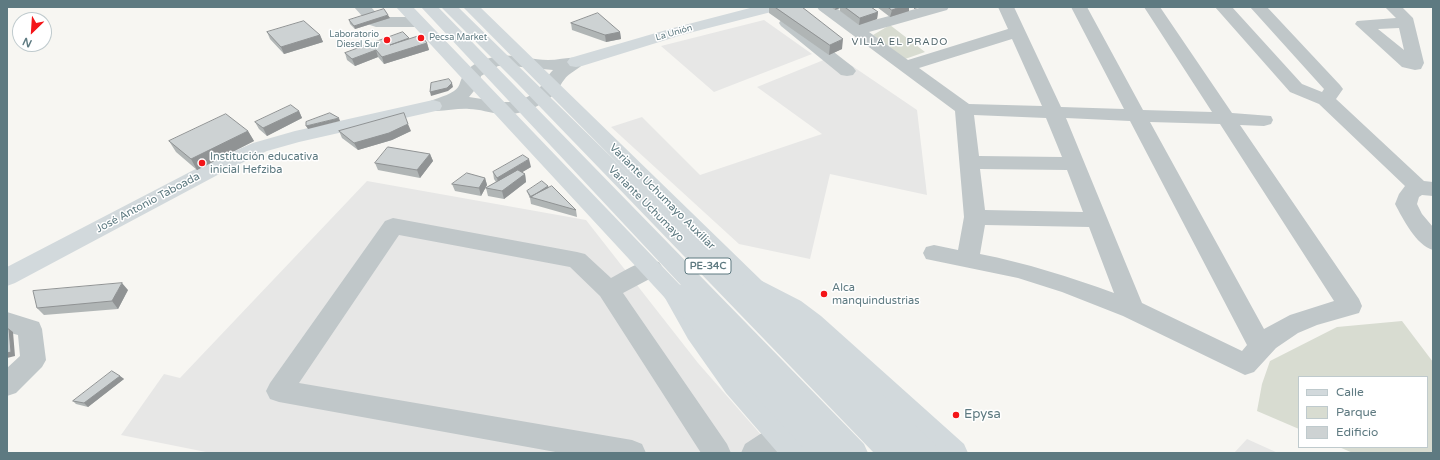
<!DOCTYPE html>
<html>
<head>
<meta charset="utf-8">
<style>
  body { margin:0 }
  #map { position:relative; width:1440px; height:460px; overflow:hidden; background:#f7f6f2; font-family:"Varela Round",sans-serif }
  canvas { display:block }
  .frame { position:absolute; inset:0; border:8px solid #5e7a81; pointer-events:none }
  .legend { position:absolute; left:1298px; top:376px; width:130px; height:72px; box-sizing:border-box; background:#fff; border:1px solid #bfcacd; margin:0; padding:5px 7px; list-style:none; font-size:12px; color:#5e7a81 }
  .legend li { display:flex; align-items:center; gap:8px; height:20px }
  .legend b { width:20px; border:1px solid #bfcacd }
  .north { position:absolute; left:12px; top:12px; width:40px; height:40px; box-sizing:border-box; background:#fff; border:1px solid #bfcacd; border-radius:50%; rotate:205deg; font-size:11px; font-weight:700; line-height:16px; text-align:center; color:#5e7a81 }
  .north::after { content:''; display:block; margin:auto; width:14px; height:18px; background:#f41519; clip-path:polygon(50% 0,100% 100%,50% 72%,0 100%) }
</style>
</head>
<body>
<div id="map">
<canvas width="1440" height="460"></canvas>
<div class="frame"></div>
<ul class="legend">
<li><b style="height:5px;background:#d2d9dc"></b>Calle</li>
<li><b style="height:11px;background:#d8dcd1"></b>Parque</li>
<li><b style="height:11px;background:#cdd2d3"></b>Edificio</li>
</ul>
<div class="north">N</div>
</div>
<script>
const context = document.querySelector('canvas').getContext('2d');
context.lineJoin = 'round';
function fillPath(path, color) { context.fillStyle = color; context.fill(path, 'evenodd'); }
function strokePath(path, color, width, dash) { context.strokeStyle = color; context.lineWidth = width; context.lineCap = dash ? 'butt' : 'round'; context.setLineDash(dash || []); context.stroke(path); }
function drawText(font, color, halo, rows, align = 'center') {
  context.font = font + ' "Varela Round",sans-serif'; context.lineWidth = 3; context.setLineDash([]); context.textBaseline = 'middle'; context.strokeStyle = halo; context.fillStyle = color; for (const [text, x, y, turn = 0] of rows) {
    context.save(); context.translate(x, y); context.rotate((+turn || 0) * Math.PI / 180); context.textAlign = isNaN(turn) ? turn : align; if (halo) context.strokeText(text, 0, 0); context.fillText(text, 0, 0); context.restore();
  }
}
fillPath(new Path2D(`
  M764 20 812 54 714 92 661 46Z
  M836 55 917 110 927 195 830 174 810 259 739 244 611 127 642 117 700 175 822 134 757 87Z
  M367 181 586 220 698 363 777 453H211L121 435 164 374 180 378Z
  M1247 439 1278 453H1234Z`), '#e7e7e6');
fillPath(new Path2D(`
  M890 25 925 52 905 59 873 35Z
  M1402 321 1433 362V453H1353L1339 447H1427V377H1299V429L1257 411 1262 384 1270 361 1337 327Z`), '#d8dcd1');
fillPath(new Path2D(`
  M354 7H371L380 17H418L424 19 426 22 424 25 418 27H376L370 25Z
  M817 7H835L859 24 923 7H949L947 10 869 32 908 60 1008 29 998 7H1014L1061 107 1124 109 1071 7H1087L1143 110 1212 112 1144 7H1160L1232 113 1271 116 1273 120 1271 124 1264 126 1240 125 1359 299 1362 306 1359 313 1317 325 1298 333 1276 348 1254 372 1245 375 1123 316 1062 292 1018 278 926 259 923 253 926 247 934 245 958 250 964 217 955 111 819 10ZM1012 39 1042 106 969 104 919 68ZM974 115 1046 118 1062 157 979 156ZM1066 118 1130 121 1247 345 1242 351 1142 303ZM1150 122 1220 124 1334 301 1290 315 1264 329ZM980 169 1067 170 1083 212 985 210ZM985 225 1089 227 1114 293C1070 277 1026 263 980 254Z
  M1215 7H1232L1302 84 1322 92 1324 89 1250 7H1267L1340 85 1343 89 1336 99 1424 181 1433 182V196L1422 195 1419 197 1417 204 1422 214 1433 227V250C1416 245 1403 219 1395 204L1399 194 1405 186 1319 104 1290 92Z
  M1385 7H1402L1413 18 1424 63 1421 69 1415 70 1402 67 1355 24 1357 21 1396 18ZM1399 28 1404 50 1378 29Z
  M787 18 793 20 853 67 856 71 853 75 847 76 841 75 781 26 779 23 781 20Z
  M498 56C515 54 531 60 548 60 559 60 571 56 582 58L585 62C579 70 569 72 564 80 561 83 560 87 558 90 546 105 519 117 500 114 490 113 480 109 469 109 455 108 441 113 426 110L424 106C429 99 446 97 454 91 461 86 459 82 463 76 470 63 485 59 498 56ZM498 66H511L553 70C546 77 543 86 535 92 513 109 493 100 469 97L478 86 481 76Z
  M393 218 577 252 585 254 611 278C625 271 643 257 659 262L663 268 659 274 623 293 727 444 731 453H701L600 296 570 267 399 235 299 383 632 440 642 444 646 453H561L279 402 270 399 266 391 270 383 385 221Z
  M7 312 39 322 42 329 46 360 42 367 16 393 7 396V368L20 356 18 335 7 332Z
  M781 424 791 427 795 436C784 459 763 453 741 453L745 444 771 427Z`), '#c0c7c9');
fillPath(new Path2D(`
  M396 7H413L681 286 706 325 744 377 806 444 810 453H778L726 393 688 339 665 298Z
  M463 7H480L762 281 801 301 821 316 964 444 968 453H934L803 330 783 315 746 293Z
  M754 7H781L779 10 685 34 582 66 576 67 570 66 567 62 570 58 673 28Z
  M433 100 440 102 442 106 440 110 299 142 267 151 225 171 15 283 7 286V267L211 161 253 143 295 131Z`), '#d2d9dc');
fillPath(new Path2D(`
  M421 7H438L864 444 868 453H808L665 298 661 292 665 286 673 283 681 285Z
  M441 7H458L743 286 746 281 754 278 762 281 935 444 939 453H874L517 83Z`), '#d2d9dc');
fillPath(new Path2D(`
  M769 7H802L842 49 829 55 769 13Z
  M831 7H871L878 12 877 19 859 25 840 11V8L835 10Z
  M877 7H909V11L890 17Z
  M390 18 355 29 350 24 349 20Z
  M571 23 620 32 621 39 606 42 572 30Z
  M267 32 320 35 323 42 284 54 270 39Z
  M409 38V39L427 43 429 50 384 64 378 57 355 66 347 60 345 53Z
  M299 111 302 118 267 136 259 129 255 122Z
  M248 131 254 141 197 170 176 152 169 141Z
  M339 131H411L392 140 358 150 342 138Z
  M430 154 433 161 420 178 378 170 375 163Z
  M531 167 522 172 525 174 526 182 504 199 488 196 486 188 496 182 494 179 493 172Z
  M485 178 487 185 481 196 455 191 452 184Z
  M548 186 549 188 576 210 577 217 531 204 530 198 528 194 527 191Z
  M128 290 118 309 44 315 37 308Z
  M120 376 124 379 88 407 76 404 73 401Z`), '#b0b5b5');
fillPath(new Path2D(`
  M836 7H840V8L835 10Z
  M900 7H909V11L890 17 892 10Z
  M914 7H921L914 9Z
  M878 12 877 19 859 25 860 18Z
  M388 15 390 18 355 29 354 26Z
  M620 32 621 39 606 42 605 35Z
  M320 35 323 42 284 54 281 47Z
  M843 39 842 49 829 55 830 45Z
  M427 43 429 50 384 64 382 57Z
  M376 50 378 57 355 66 352 59Z
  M452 83 453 87 448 91 431 96 430 92Z
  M299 111 302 118 267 136 263 128Z
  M339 118 340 121 308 129 306 126Z
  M408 124 411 131 392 140 358 150 354 143Z
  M248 131 254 141 197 170 191 159Z
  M430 154 433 161 420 178 417 170Z
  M529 159 531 167 499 186 497 178Z
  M525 174 526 182 504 199 502 191Z
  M485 178 487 185 481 196 479 188Z
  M548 186 549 190 531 197Z
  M122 283 128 290 118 309 112 301Z
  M9 329 13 332 15 356 7 358Z
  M120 376 124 379 88 407 84 403Z`), '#909394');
const building = new Path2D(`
  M775 7H802L843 39 830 45Z
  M845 7H871L878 12 860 18Z
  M888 7H900L892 10Z
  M384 9 388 15 354 26 349 20Z
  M598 13 620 32 605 35 571 23Z
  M304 21 320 35 281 47 267 32Z
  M403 32 409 38 390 45 421 35 427 43 382 57 376 50 352 59 345 53Z
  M449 79 452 83 447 88 430 92 431 83Z
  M291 105 299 111 263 128 255 122Z
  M330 113 339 118 306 126V122Z
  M404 113 408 124 389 133 354 143 339 131Z
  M226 114 248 131 191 159 169 141Z
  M388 147 430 154 417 170 375 163Z
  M523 155 529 159 497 178 493 172Z
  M518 170 525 174 502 191 486 188Z
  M467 173 485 178 479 188 452 184Z
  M542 181 548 186 531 197 527 191Z
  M552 186 576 210 530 197Z
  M122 283 112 301 37 308 33 291Z
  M7 329H9L11 352 7 353Z
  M112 371 120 376 84 403 73 401Z`);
fillPath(building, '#cdd2d3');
strokePath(building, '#909394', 1);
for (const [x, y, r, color] of [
  [421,38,4,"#f41519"],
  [387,40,4,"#f41519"],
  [202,163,4,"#f41519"],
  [824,294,4,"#f41519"],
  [956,415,4,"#f41519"]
]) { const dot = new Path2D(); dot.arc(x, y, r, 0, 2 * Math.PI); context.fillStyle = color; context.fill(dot); strokePath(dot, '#fff', 1.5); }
drawText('9px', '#5e7a81', '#fff', [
  ["La Unión",674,33,-16]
]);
drawText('9px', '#5e7a81', '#fff', [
  ["Laboratorio",379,35],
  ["Diesel Sur",379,45],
  ["Pecsa Market",429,38,"left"]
], 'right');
context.letterSpacing = '1px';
drawText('10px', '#51666b', '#fff', [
  ["VILLA EL PRADO",900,42]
]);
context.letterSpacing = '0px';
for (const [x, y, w] of [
  [708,266,46]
]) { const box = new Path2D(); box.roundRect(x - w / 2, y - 8, w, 16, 3); context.fillStyle = '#fff'; context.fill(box); strokePath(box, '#5e7a81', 1); }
drawText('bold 10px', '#5e7a81', null, [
  ["PE-34C",708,266]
]);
drawText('11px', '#5e7a81', '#fff', [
  ["Institución educativa",210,157],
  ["inicial Hefziba",210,170],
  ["Alca",832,288],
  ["manquindustrias",832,301]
], 'left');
drawText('11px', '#5e7a81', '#fff', [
  ["Variante Uchumayo Auxiliar",662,197,45],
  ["José Antonio Taboada",148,203,-28],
  ["Variante Uchumayo",646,204,45]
]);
drawText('13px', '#5e7a81', '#fff', [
  ["Epysa",964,415]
], 'left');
</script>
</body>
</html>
